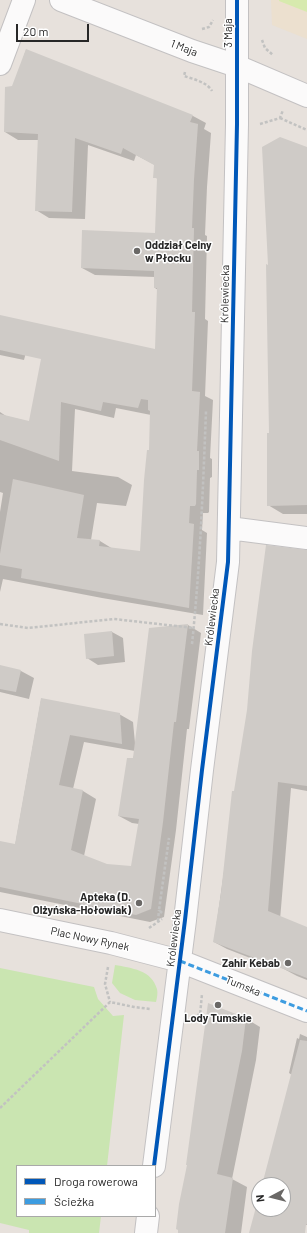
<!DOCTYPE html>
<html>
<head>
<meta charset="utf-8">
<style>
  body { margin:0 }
  #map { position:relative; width:307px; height:1233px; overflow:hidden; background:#e7e1dc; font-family:Barlow,sans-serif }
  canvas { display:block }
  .legend { position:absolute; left:16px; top:1165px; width:140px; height:52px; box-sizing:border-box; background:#fff; border:1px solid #a9a9a9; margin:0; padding:5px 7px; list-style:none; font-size:12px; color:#272727 }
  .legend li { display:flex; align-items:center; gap:8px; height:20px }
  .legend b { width:20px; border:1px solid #a9a9a9 }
  .north { position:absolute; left:251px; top:1177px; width:40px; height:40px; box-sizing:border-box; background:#fff; border:1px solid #a9a9a9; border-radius:50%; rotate:263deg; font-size:11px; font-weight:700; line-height:16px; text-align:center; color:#272727 }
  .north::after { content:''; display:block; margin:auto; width:14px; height:18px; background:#6a6866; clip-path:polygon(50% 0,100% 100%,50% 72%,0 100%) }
  .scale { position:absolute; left:16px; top:24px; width:73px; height:18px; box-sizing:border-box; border:2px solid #272727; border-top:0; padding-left:5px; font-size:12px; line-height:14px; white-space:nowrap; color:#272727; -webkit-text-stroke:3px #fff; paint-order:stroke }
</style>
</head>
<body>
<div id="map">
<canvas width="307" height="1233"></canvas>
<ul class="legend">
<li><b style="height:5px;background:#0057b8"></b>Droga rowerowa</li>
<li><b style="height:5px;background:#3d9ce0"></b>Ścieżka</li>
</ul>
<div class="north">N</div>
<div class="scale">20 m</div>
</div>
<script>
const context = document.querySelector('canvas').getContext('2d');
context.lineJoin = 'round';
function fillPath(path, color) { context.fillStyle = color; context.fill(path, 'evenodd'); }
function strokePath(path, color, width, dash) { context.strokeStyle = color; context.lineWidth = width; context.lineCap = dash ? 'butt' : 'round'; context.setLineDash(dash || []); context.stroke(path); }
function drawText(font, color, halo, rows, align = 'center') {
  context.font = font + ' Barlow,sans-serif'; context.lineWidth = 3; context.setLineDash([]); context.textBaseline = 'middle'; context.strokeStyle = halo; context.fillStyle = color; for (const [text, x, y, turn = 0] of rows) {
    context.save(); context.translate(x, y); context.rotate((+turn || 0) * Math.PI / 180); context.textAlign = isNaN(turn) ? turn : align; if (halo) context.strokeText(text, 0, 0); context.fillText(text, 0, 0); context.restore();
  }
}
fillPath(new Path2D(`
  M271 0H307V39L272 25Z`), '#ece0cf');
fillPath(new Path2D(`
  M115 965C131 968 152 970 157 989 158 993 157 998 156 1002L135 1000 120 993 112 983Z
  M0 968 94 987 98 999 113 1016 124 1015 107 1166H17V1216H101L99 1233H29V1230L0 1223Z`), '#cae5b1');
fillPath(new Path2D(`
  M279 0H307V12L279 1Z`), '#d7eaae');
fillPath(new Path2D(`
  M26 50 193 116 206 123 204 129 211 133 207 187 205 235 207 236 205 319 208 321 205 396 213 400 210 458 212 459V477L210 478 209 512 208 513H203L202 530 207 533 203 615 102 598 3 579 0 592V512L3 493 0 492V412L6 416 30 422 48 327 156 350 158 290 155 288V277L95 275 82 268 156 234 158 179 154 177 155 165 136 155 134 161 88 145 85 219 49 218 36 210 39 140H18L5 132 13 87ZM116 408 151 415 150 451 141 552 113 549 100 541 91 540 97 503 126 506 132 485 118 477 72 471 75 409 114 418Z
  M307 149V514H283L268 505 270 434 269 266Z
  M0 316 32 329 24 360 0 355Z
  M307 551V791L291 788 276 968 227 949 214 942 235 792Z
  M188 625 201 633 189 729H187L176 830 164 917 150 922 0 892V842L15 846 41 700 119 714 133 722 135 743H136ZM84 742 135 751 133 759 119 816 132 823 139 824 132 867 107 865 84 856 96 799 83 791 73 789Z
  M112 632 123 638 125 662 98 665 87 658Z
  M0 666 21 671 34 678 29 699 0 692Z
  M307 928V980L297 976 282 968Z
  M245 1018 260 1027 256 1060 232 1179 247 1187 241 1233H178Z
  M300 1034 307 1037V1225L266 1209H283V1185H263L292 1075 289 1073 297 1038 299 1039Z`), '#0003');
fillPath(new Path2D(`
  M26 49 193 115 190 122 198 124 194 179 192 228H194L192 312H195L192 391 200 392 197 451H199V470H197L196 504 195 506H190L189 523 194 524 189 608 21 578 22 569 0 565V554L13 479 84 495 77 538 100 540 99 546 140 551 144 480 147 450H149L150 411 148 410V400L141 399 138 408 103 402 101 411 61 402 59 461 0 440V414L29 421 41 359 0 350V315L155 349 157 288H154V271L81 268 82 230 155 233 157 178H153L154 165 123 148 121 154 75 138 72 212 35 211 38 134 4 132 5 87 12 86Z
  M280 137 307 147V505L267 506V433H269L266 264 268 265 262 147Z
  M266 545 307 550V786L278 782 268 911 307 927V978L213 942 221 893 232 791H234L247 710 252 651Z
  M188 624 176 722H174L163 822 151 909 136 915 0 887V841L15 844 41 698 120 713 122 744 70 735 59 785 83 790 71 850 107 864 131 866 139 819 118 816 127 758H133L149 628Z
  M112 631 114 656 86 659 84 634Z
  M0 665 21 670 16 692 0 689Z
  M208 1003 246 1018 242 1051 217 1174 233 1178 225 1233H178V1230L176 1229 179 1204 187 1165H186Z
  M300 1040 307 1041V1224H306L305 1233H249L259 1196V1209H283V1185H262Z`), '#cfcbc7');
const minor = new Path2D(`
  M61 0 192 51 237 66 307 96
  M0 64 24 0
  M229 528 307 538
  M0 920 111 943 180 961 307 1011
  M154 1166 185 920 202 770 228 562 237 124V0
  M146 1233 148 1216`);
strokePath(minor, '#c3c1c2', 24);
strokePath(new Path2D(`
  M202 29 209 27 213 20
  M262 40 265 48 273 55
  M185 72 184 76C193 79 207 82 212 91
  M280 118 307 130
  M260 124 280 118 283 110
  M0 624 28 628 114 619 194 628
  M192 644C200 567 203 489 206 411
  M162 913 159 910 169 838
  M158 921 159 910
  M149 928 162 919
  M108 967 105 984 110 1002
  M197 1015H200L202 994
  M0 1108 110 1002 134 1007 150 1009`), '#c2c2c1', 2.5, [3, 2]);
strokePath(minor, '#fbfafa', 22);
strokePath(new Path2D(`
  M180 961 307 1011`), '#3d9ce0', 3, [6, 3]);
strokePath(new Path2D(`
  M154 1166 185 920 202 770 228 562 237 124V0`), '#0057b8', 4);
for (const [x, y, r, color] of [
  [137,251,4,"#6a6866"],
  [139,903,4,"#6a6866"],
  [288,963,4,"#6a6866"],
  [218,1005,4,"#6a6866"]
]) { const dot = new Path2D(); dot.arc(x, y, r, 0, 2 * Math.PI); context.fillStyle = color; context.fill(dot); strokePath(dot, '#fff', 1.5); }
drawText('11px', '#272727', '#fff', [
  ["3 Maja",228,33,-90],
  ["1 Maja",184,48,21],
  ["Królewiecka",225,294,-89],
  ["Królewiecka",212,617,-83],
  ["Królewiecka",174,938,-83],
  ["Plac Nowy Rynek",90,939,12],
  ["Tumska",243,986,22]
]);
drawText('bold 11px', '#272727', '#fff', [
  ["Oddział Celny",145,245,"left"],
  ["w Płocku",145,258,"left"],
  ["Apteka (D.",131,897],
  ["Olżyńska-Hołowiak)",131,910],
  ["Zahir Kebab",280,963],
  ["Lody Tumskie",218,1018,"center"]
], 'right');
</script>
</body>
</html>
